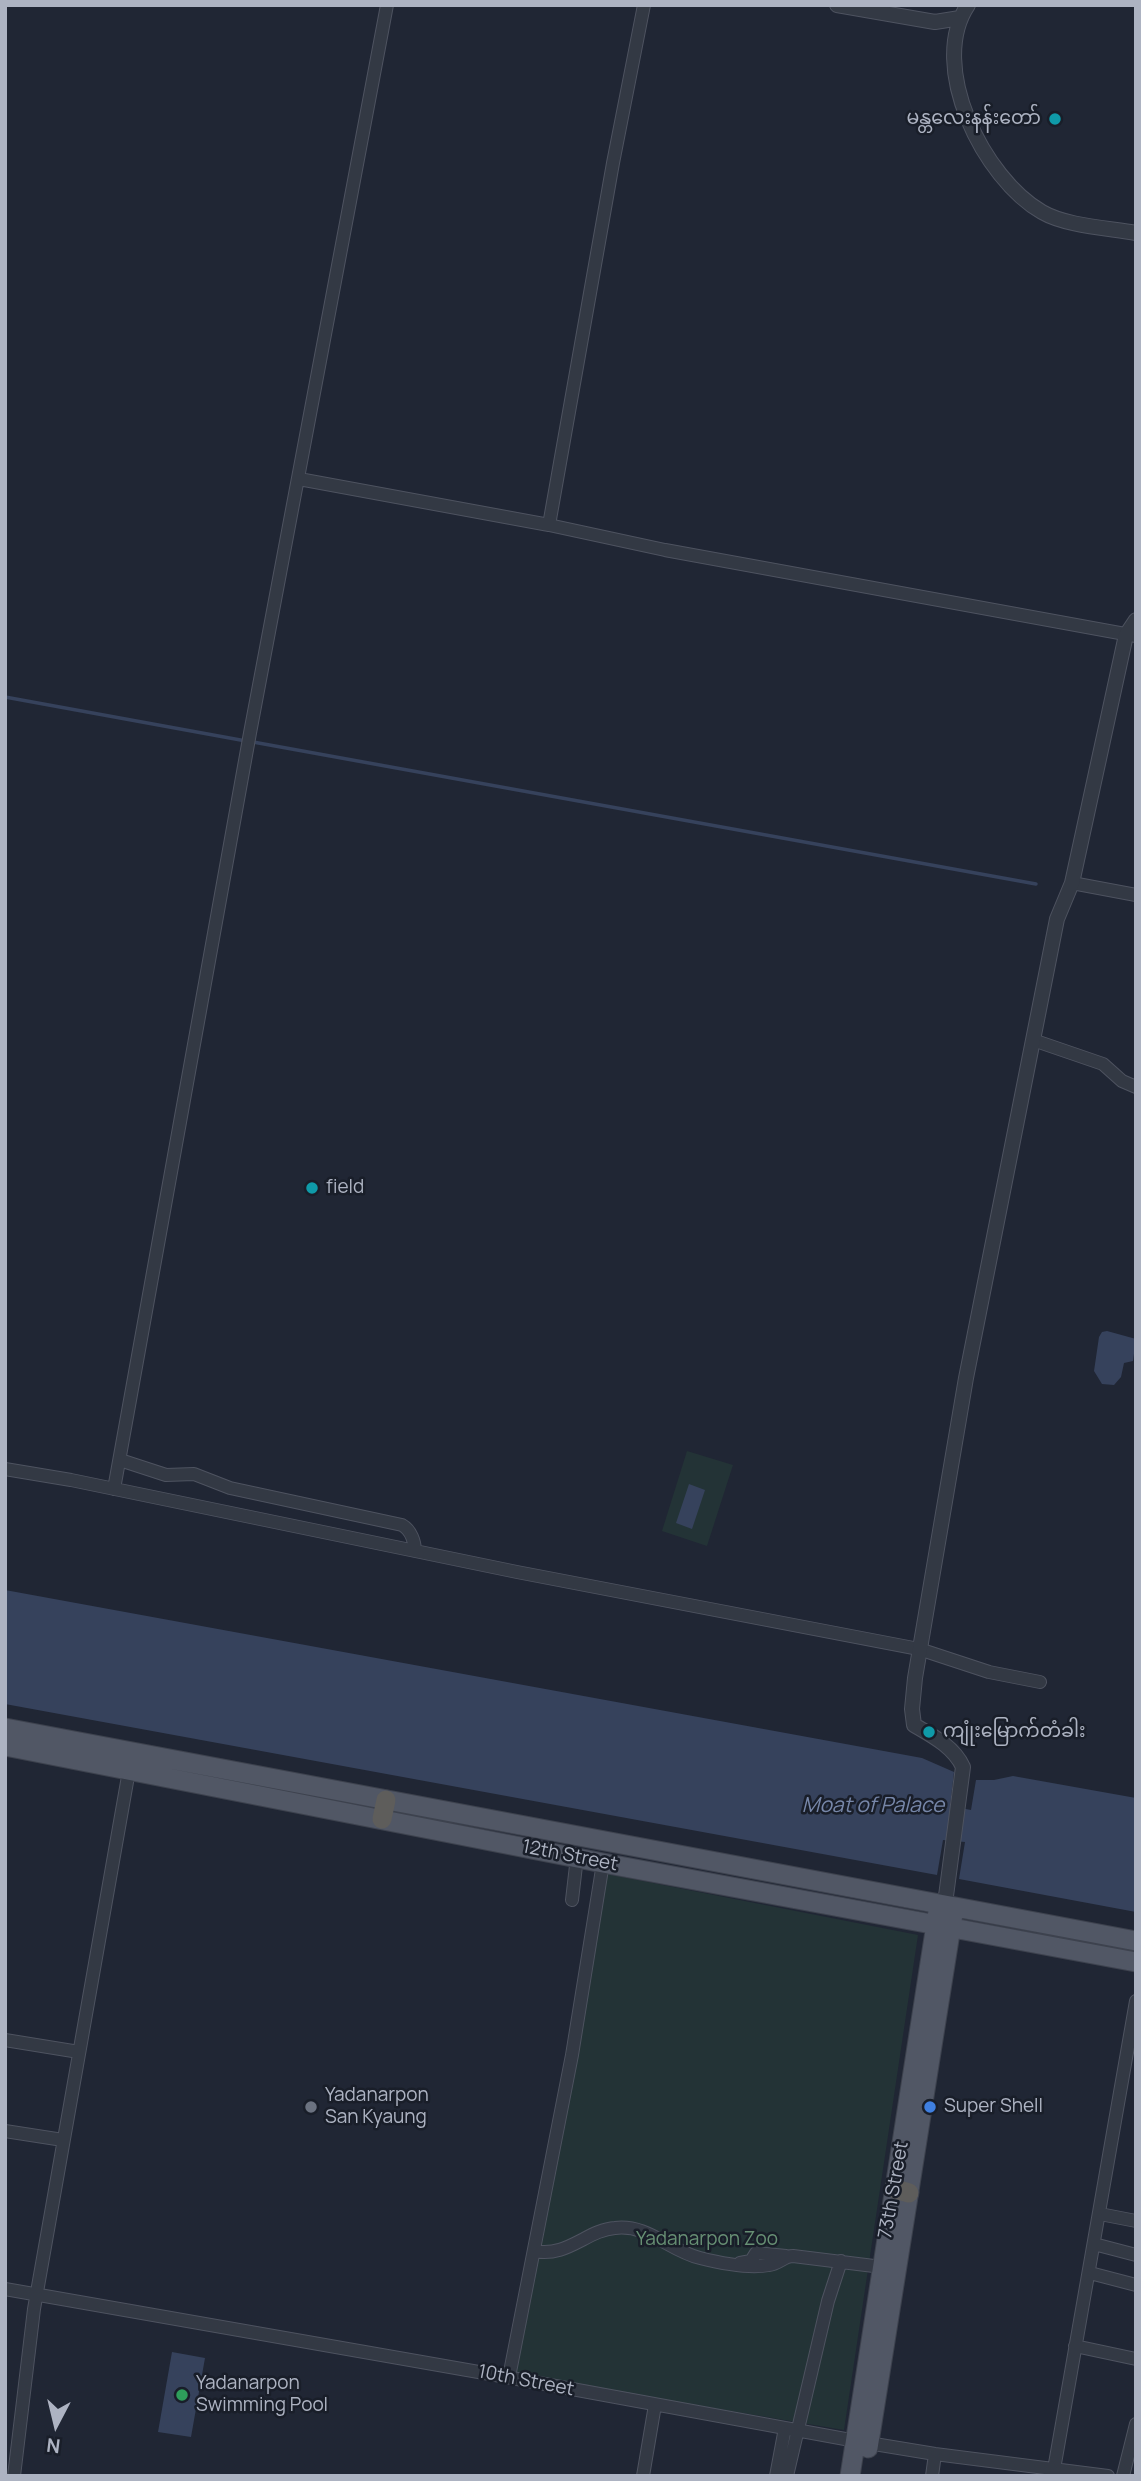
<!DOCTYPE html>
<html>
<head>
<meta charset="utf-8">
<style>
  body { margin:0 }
  #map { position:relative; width:1141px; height:2481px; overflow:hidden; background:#202634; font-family:Manrope,sans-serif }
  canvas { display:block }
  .frame { position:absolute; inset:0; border:7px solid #adb3c2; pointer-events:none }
  .north { position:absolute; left:21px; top:2390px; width:70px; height:70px; -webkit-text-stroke:5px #191e29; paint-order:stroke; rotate:187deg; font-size:19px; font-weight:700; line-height:28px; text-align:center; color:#adb3c2 }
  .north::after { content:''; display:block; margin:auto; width:24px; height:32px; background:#adb3c2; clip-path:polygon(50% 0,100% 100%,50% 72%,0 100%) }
</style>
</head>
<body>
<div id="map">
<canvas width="1141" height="2481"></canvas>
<div class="frame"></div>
<div class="north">N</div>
</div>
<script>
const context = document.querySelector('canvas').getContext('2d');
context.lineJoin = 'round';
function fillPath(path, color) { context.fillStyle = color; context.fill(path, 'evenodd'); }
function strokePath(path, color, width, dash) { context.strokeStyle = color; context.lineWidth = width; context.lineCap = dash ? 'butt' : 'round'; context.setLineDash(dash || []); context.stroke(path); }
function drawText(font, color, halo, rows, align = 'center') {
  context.font = font + ' Manrope,"Noto Sans Myanmar",sans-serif'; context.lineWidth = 5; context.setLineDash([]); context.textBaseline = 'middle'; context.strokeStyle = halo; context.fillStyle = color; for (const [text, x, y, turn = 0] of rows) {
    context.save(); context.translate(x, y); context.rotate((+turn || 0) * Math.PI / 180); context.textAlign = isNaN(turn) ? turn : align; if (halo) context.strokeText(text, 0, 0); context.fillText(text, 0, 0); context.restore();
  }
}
fillPath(new Path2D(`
  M687 1451 733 1465 707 1546 662 1531Z
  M607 1874 918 1935 844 2430 515 2375Z`), '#233336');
fillPath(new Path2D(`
  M1107 1331 1136 1339 1133 1361 1124 1363 1121 1377 1114 1385 1102 1384 1094 1371 1099 1337 1102 1332Z
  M689 1484 705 1490 692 1529 676 1523Z
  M5 1590 922 1758 954 1772 950 1806 971 1810 976 1780H994L1013 1776 1136 1798V1912L959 1879 965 1842 943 1840 937 1875 5 1704Z
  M172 2352 205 2358 191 2437 158 2432Z`), '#36425c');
strokePath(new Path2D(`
  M5 697 246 741
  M253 742 1036 884`), '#36425c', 3.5);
const minor = new Path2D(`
  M299 479 549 525 665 550 1136 636
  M549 525 613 163 644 5
  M1072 883 1136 895
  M1033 1040 1103 1064 1122 1081 1136 1087
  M120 1460 166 1475 194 1474 230 1488 402 1525C411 1530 415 1542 415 1551
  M5 1469 71 1480 517 1572 919 1649 989 1672 1040 1682
  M114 1489 250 733 387 5
  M572 1900 577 1857
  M5 2040 79 2052
  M5 2131 63 2140
  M1100 2214 1136 2221
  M1094 2244 1136 2255
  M534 2251C567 2258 587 2230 615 2228 648 2224 670 2251 700 2258 720 2263 749 2269 769 2265 779 2264 784 2256 793 2256L890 2268
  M740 2263 751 2261 756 2253 786 2256
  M1090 2273 1136 2285
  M5 2289 490 2374 856 2441 935 2454 1108 2476
  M1075 2346 1136 2359
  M509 2377 572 2055 603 1863
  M1053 2475 1136 2001
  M14 2476 34 2309 130 1765
  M643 2476 655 2405
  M776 2476 785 2428
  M787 2476 828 2301 841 2261
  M932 2476 935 2454
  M1123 2476 1136 2424`);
const tertiary = new Path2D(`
  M837 5 935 22 960 18
  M968 5C927 66 984 179 1042 212 1066 226 1108 228 1136 233
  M939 1904 946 1896 963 1767C954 1747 933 1736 914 1725L912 1709 915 1678 966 1378 1057 919 1072 883 1126 635 1136 620`);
const primary = new Path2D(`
  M5 1728 1136 1941
  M5 1746 603 1863 1136 1962
  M868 2448 953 1914
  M850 2476 938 1912`);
const trunk = new Path2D(`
  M382 1819 386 1800
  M895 2189 909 2193`);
strokePath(minor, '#4e5360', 14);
strokePath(tertiary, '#4e5360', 16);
strokePath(primary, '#3d424e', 21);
strokePath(trunk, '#3b404c', 21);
strokePath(minor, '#333944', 12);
strokePath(tertiary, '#333944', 14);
strokePath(primary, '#515765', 19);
strokePath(trunk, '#5e5d5b', 19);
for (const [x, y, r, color] of [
  [1055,119,7,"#0f9aa8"],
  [312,1188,7,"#0f9aa8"],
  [929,1732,7,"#0f9aa8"],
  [311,2107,7,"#6b7280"],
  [930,2107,7,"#3f7fe0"],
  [182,2395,7,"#2e9e5b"]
]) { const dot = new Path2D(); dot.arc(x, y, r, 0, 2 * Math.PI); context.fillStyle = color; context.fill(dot); strokePath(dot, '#191e29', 2.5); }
drawText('19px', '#adb3c2', '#191e29', [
  ["မန္တလေးနန်းတော်",1041,119,"right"],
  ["field",326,1188],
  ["ကျုံးမြောက်တံခါး",943,1732],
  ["Yadanarpon",325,2096],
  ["San Kyaung",325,2118],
  ["Super Shell",944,2107],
  ["Yadanarpon",196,2384],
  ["Swimming Pool",196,2406]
], 'left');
drawText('19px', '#adb3c2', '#191e29', [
  ["12th Street",570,1856,11],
  ["73th Street",894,2190,-80],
  ["10th Street",526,2381,11]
]);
drawText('19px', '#679074', '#191e29', [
  ["Yadanarpon Zoo",707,2240]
]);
drawText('italic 21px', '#7787a9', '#191e29', [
  ["Moat of Palace",873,1806]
]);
</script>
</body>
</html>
